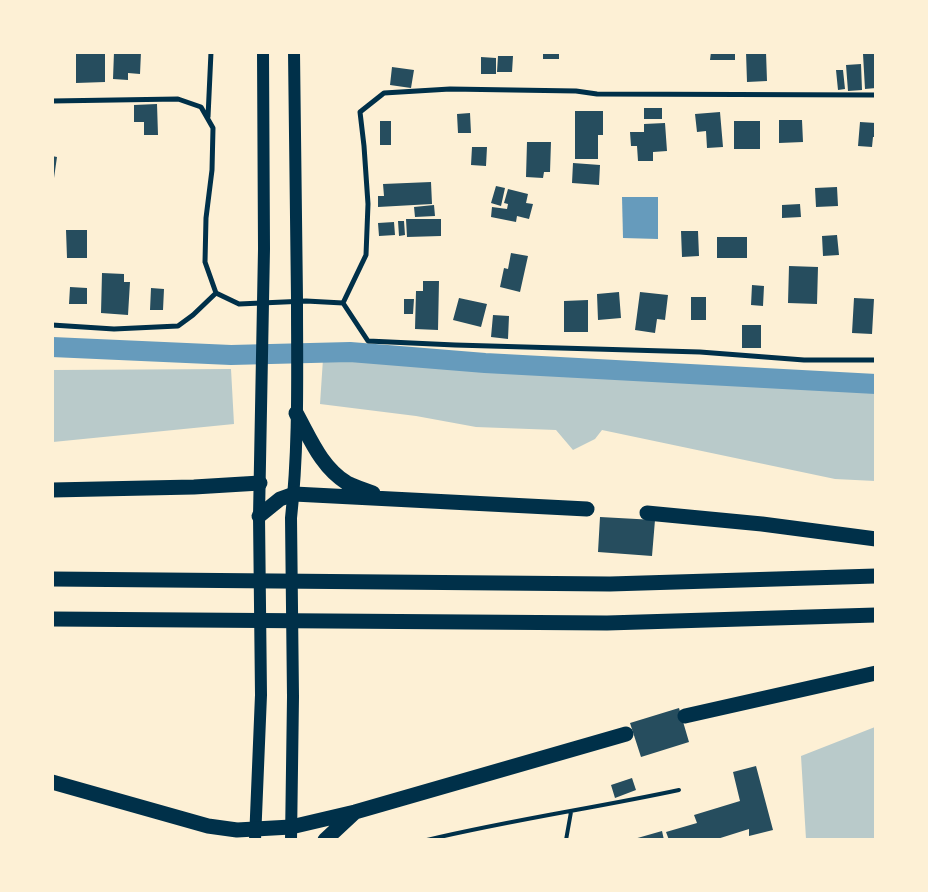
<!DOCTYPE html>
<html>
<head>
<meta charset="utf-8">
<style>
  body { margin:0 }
  #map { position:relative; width:928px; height:892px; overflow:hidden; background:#fdf0d5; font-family:"IBM Plex Sans",sans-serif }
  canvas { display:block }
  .frame { position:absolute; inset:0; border:54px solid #fdf0d5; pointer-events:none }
</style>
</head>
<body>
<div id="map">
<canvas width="928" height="892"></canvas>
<div class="frame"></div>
</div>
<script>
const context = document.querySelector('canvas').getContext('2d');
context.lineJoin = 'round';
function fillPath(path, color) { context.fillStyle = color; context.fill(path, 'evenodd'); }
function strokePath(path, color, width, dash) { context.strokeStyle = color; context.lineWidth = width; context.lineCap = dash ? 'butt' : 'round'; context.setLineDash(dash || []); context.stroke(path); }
fillPath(new Path2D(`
  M323 359 521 374 875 393V481L835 479 602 430 595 439 573 450 556 430 476 427 416 416 320 404Z
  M231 369 234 424 53 442V370Z
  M875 727V839H806L801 756Z`), '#b9caca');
fillPath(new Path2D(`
  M622 197H658V239L623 238Z`), '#669bbc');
strokePath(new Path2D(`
  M52 347 231 355 350 352 485 363 876 384`), '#669bbc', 20);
fillPath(new Path2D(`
  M76 52H105V82L76 83Z
  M114 52H141L140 74 128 73V80L113 79Z
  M543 52H559V59H543Z
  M711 52H735V60H710Z
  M746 52H766L767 81 747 82Z
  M876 53V88L865 89 863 54Z
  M498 56H513L512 72H497Z
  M481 57 496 58V74H481Z
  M861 64 862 90 848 91 846 65Z
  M392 67 414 70 411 88 390 85Z
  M836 70H843L845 89 838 90Z
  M157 104 158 135H144V122H134V105Z
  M644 108H662V119H644Z
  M575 111H603V135H598V159H575Z
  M720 112 723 147 707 148 706 131 697 132 695 114Z
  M470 113 471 133H458L457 114Z
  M779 120H802L803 142 779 143Z
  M380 121H391V145H380Z
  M734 121H760V149H734Z
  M860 122 876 123V137H873L872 147 858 146Z
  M665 123 667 151 653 152V161H638L637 146H631L630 132H644V124Z
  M527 142H551L550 172H544L543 178 526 177Z
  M472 147H487L486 166 471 165Z
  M52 156 57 157 54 178H52Z
  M573 163 600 165 599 185 572 183Z
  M431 182 432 204 378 207V196H384L383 184Z
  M496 186 505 188 501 206 491 203Z
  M837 187 838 206 816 207 815 188Z
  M508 189 528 194 526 203 533 204 529 219 517 216 516 222 491 217 492 207 507 209 508 204 504 203Z
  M800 204 801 217 782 218V205Z
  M434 205 435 216 415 217 414 207Z
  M406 219H441V236L407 237Z
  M398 221H404L405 235 399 236Z
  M394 222 395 235 379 236 378 223Z
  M66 230H87V258H67Z
  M681 231H698L699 256 682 257Z
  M837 235 839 255 823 256 822 236Z
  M717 237H747V258H717Z
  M511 253 528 256 520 292 500 287 504 268 508 269Z
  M789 266 818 267 817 304 788 303Z
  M102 273 124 274V282H130L128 315 101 313Z
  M423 281H439L438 330 415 329 416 291H423Z
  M752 285 764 286 763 306 751 305Z
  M70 287 87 288V304H69Z
  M151 288 164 289 163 310H150Z
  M619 292 621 318 598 320 597 294Z
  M640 292 668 295 665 320 657 319 655 333 635 330Z
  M691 297H706V320H691Z
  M459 298 487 304 481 327 453 320Z
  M854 298 874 299 872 334 852 333Z
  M404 299H414L413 314H404Z
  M588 300V332H564V301Z
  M493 315 509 316 508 339 491 337Z
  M742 325H761V348H742Z
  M600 517 655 520 652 556 598 552Z
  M679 708 689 742 641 757 630 723Z
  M756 766 773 830 749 836V829L714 840H669L666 832 697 823 694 815 740 801 733 772Z
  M632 778 636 790 615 798 611 785Z
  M662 831 664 840H634V839Z`), '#264d5e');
strokePath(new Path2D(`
  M427 840C510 820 595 808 679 790
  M566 840 571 812`), '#003049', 4);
strokePath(new Path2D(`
  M52 101 178 99 201 107 213 128 212 170 206 218 205 262 216 293 239 304 306 301 343 303 366 255 368 204 364 146 360 112 384 93 450 89 576 91 597 94 876 95
  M208 117 211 52
  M343 303 368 341 455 345 700 352 804 360H876
  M52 325 114 329 178 326 193 315 216 293`), '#003049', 5);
strokePath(new Path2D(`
  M255 840 261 695 259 516 264 249 263 52
  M291 840 293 697 291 518C299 446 297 372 297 299 296 217 295 135 294 52`), '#003049', 12);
strokePath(new Path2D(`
  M296 413C310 438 321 467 347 483 355 487 364 490 373 493
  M52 490 194 487 260 483
  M647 513 762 524 876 539
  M259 516 280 499 294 494 587 509
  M52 579 610 584 876 576
  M52 619 607 623 876 615
  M685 716 876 673
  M52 782 208 826 237 830 291 827 355 812 626 734
  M325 840 354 813`), '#003049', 15);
</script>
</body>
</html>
